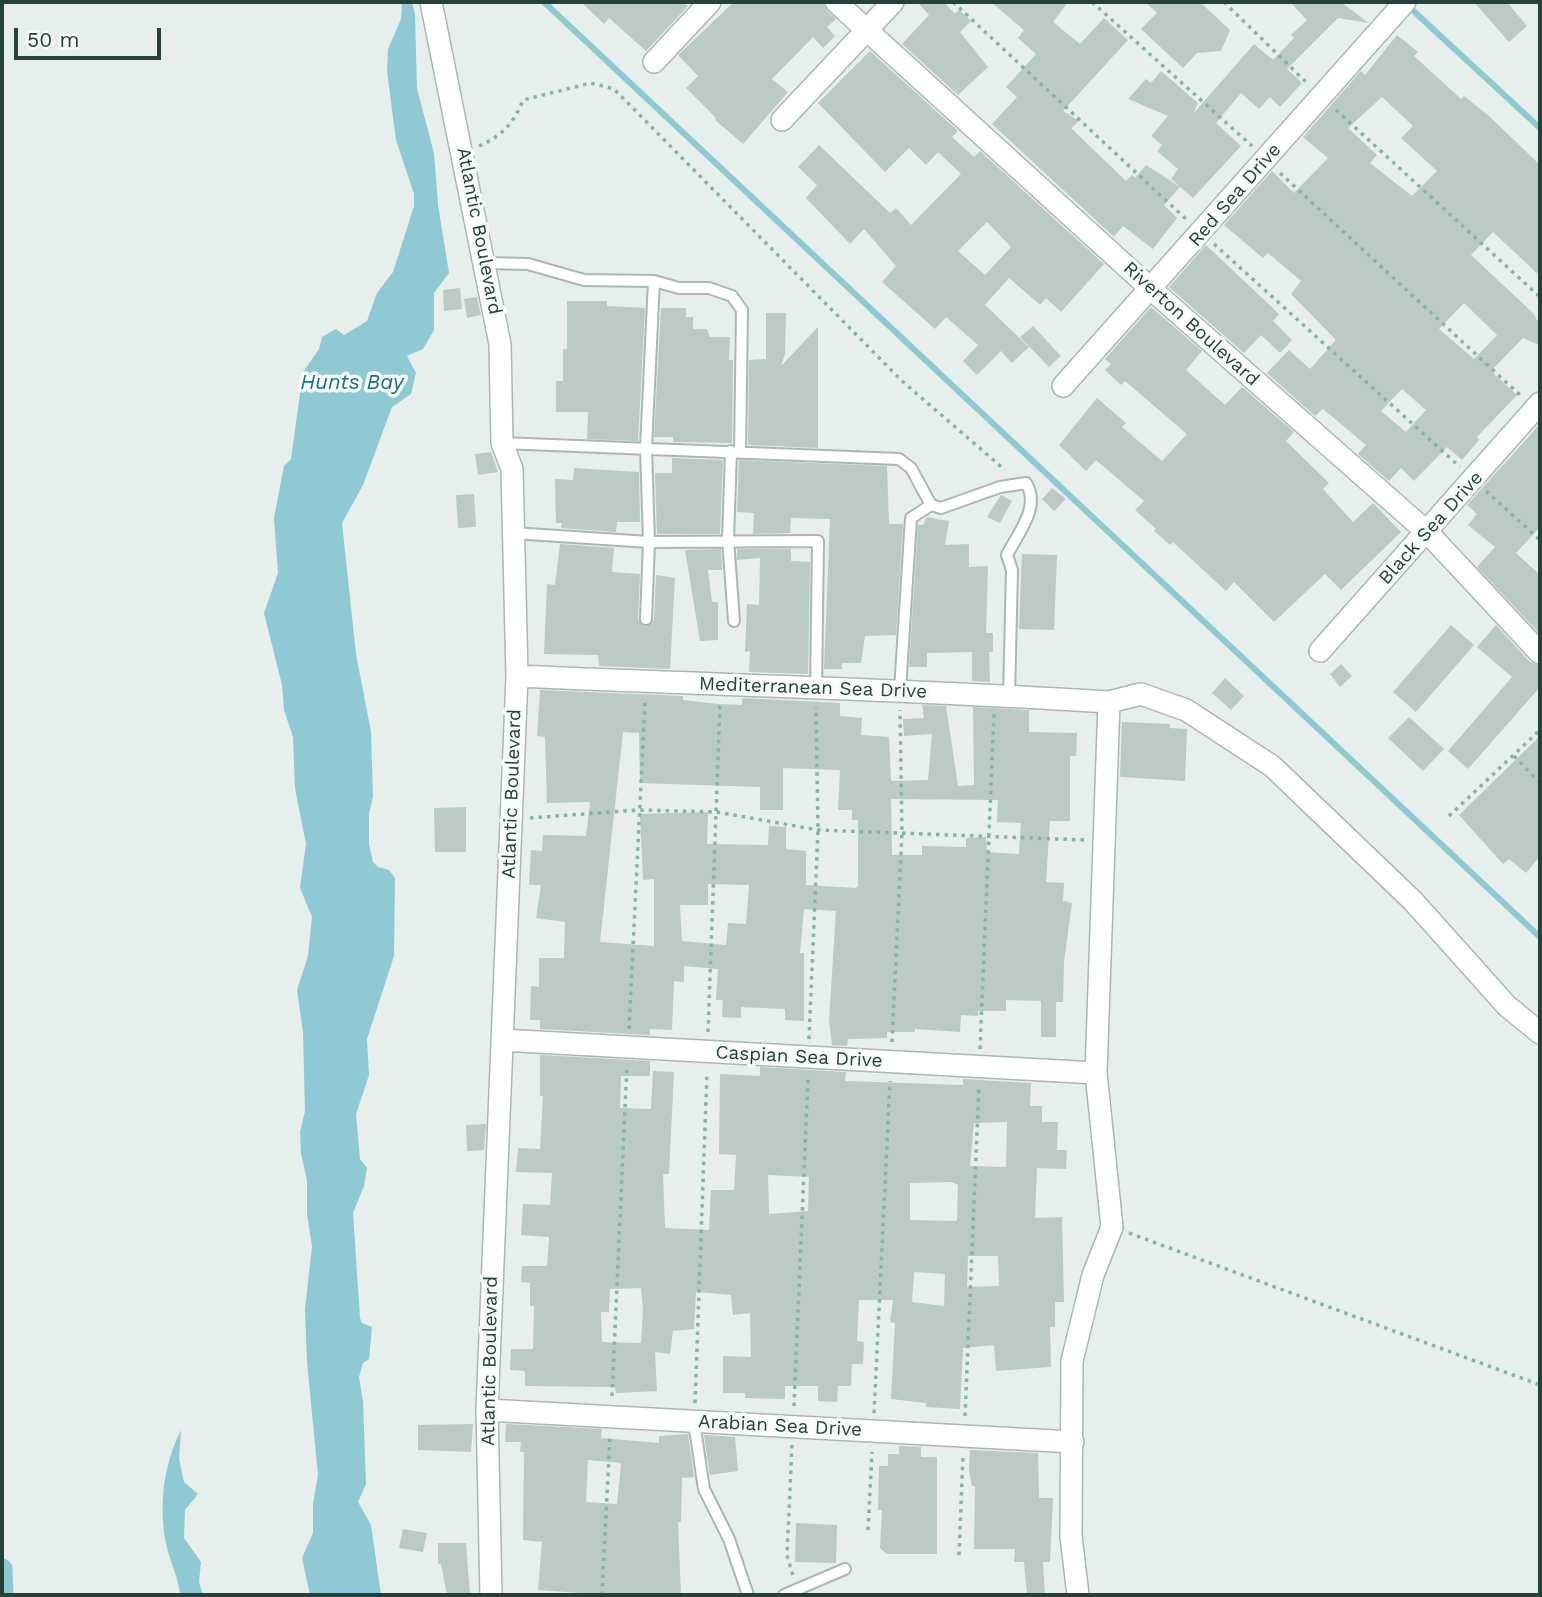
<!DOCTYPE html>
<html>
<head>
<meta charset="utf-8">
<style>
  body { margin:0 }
  #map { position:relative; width:1542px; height:1597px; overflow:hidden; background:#e6efeb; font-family:"Work Sans",sans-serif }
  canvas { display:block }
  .frame { position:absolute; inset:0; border:4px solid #24423a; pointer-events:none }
  .scale { position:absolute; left:14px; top:28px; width:147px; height:32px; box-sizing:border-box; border:4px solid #24423a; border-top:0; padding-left:9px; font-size:21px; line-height:24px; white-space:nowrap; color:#24423a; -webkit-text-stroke:5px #f7fbf9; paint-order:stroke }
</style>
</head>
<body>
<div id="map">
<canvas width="1542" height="1597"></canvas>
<div class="frame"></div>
<div class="scale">50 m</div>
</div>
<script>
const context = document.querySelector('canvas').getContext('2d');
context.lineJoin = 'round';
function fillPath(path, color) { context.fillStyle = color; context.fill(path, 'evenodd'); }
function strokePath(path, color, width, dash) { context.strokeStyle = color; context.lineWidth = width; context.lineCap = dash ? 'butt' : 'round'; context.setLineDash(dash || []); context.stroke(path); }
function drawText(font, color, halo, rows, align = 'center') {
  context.font = font + ' "Work Sans",sans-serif'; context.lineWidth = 7; context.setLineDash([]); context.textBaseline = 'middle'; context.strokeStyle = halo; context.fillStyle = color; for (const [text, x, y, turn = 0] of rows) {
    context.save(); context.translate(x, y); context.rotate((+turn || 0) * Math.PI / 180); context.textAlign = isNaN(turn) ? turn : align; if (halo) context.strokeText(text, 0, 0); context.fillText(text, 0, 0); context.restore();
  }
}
fillPath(new Path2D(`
  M402 2H412L415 14 417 89 434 153 438 205 449 273 434 293V330L423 349 407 356 416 373 411 394 392 407 363 485 342 523 356 654 371 732 373 797 369 813V844L373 862 378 867 389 870 395 878 394 956 367 1039 369 1075 356 1114 360 1159 367 1168 364 1186 353 1213 360 1318 362 1323 372 1327 369 1359 363 1363 359 1377 363 1401 366 1484 358 1502 371 1525 381 1595H310L302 1558 313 1533V1504L318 1475 307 1362 305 1309 312 1246 307 1214V1180L301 1154 300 1132 305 1111 303 1032 297 990 308 956 312 917 300 888 306 844 295 788 293 737 284 710 282 685 264 613 278 573 274 518 284 466 291 459 303 372 319 349 322 337 336 329 344 335 367 321 377 293 393 272 414 206V194L396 140 387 71 388 49 401 19Z
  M181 1430 179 1459 184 1482 198 1494 185 1510 184 1538 201 1562 199 1582 203 1595H180C179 1579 171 1564 167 1548 158 1508 163 1466 181 1430Z`), '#8ec9d4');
strokePath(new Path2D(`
  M544 2 1540 937
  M1407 5 1540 128`), '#8ec9d4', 6);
strokePath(new Path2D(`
  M2 1569 3 1595`), '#8ec9d4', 21);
fillPath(new Path2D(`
  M581 2H683L688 6 646 51 609 18 604 24Z
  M734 2H823L827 11 836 19 827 27 835 36 823 48 813 37 772 79 788 92 743 144 715 120 716 118 686 88 698 76 678 55Z
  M917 2H944L955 14 959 10 971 21 960 32 988 67 958 95 902 44 929 15Z
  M991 2H1068L1053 22 1080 44 1104 18 1128 40 1063 111 1079 121 1071 128 1126 181 1132 175 1135 178 1146 165 1180 187 1164 205 1177 218 1153 249 1123 226 1114 237 992 124 1017 97 1006 87 1036 54 1018 38 1024 30Z
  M1145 2H1200L1230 30 1221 51 1197 53 1183 68 1141 29 1157 13Z
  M1290 2H1341L1369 23 1338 18 1287 69 1302 83 1280 107 1270 97 1259 109 1241 93 1216 123 1241 146 1193 198 1171 179 1178 169 1157 151 1162 145 1151 136 1168 116 1128 99 1146 79 1151 83 1161 71 1198 103 1193 114 1254 44 1273 60 1294 38 1291 35 1307 20Z
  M1474 2H1507L1527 26 1509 42Z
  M1397 35 1418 52 1414 56 1461 99 1464 96 1489 116 1540 165V276L1493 232 1471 255 1533 313 1540 325 1539 345 1523 338 1491 371 1517 395 1477 437 1479 440 1462 460 1447 447 1414 481 1401 468 1389 481 1358 454 1366 445 1323 409 1315 416 1267 373 1289 350 1310 369 1336 340 1291 294 1301 281 1268 253 1263 258 1224 225 1272 171 1294 193 1328 158 1303 137 1361 71 1365 75ZM1382 97 1413 126 1401 138 1437 171 1412 196 1370 163 1377 155 1348 128ZM1464 303 1497 335 1474 359 1439 329ZM1402 389 1426 410 1406 432 1381 411Z
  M870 51 958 131 952 137 974 157 980 151 1104 264 1061 312 1046 298 1040 305 1009 278 985 305 1029 347 1012 363 1001 351 977 375 963 361 978 345 946 317 935 329 882 282 896 266 864 229 850 244 806 198 817 185 798 167 819 145 890 213 896 208 911 225 961 174 938 152 926 165 909 148 885 172 818 103ZM987 222 1011 247 985 275 958 251Z
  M1206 245 1279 314 1273 321 1292 340 1280 353 1261 335 1244 353 1169 287Z
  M460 288 462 309 444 311 443 290Z
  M477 297 481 315 467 318 464 299Z
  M567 301H607V306L645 308 638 441 587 439 588 412H556V381H563V349H567Z
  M1151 307 1202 351 1186 370 1225 405 1242 387 1294 432 1286 441 1329 483 1323 489 1353 522 1373 503 1401 532 1341 590 1325 574 1274 622 1234 582 1226 591 1173 542 1170 545 1154 531 1156 529 1135 510 1144 501 1096 460 1086 471 1059 445 1097 398 1126 423 1122 427 1162 461 1187 434 1125 381 1121 385 1105 370 1111 364 1105 359Z
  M661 308H686V317H693V329H707L710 337H730L729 360H733L732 443 673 442V437H654Z
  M766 313H786L785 354 781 366 818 327V448L748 445 749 360 766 359Z
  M1033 326 1061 356 1049 367 1020 337Z
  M1540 424V527L1516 553 1540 575V634L1477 567 1495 547 1468 525 1477 514 1467 505Z
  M491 452 498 472 478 475 475 454Z
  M672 458 723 460 720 534H657L655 473H672Z
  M739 460 887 466 889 524H903L896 635 865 636 861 663H842V669H824L830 519 791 518 790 533 753 534 754 513 737 512Z
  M574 468 639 472 640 522H617L616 532 561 528 562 523H556L555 479 573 480Z
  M1052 488 1066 499 1054 511 1042 499Z
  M474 494 476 527 458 528 456 495Z
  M1001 495 1012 501 1000 523 987 517Z
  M927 517 949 521 945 545 969 544V567L988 566 986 633H993V652H989L990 682 972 681V652L927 653V667H909L918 525H923Z
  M560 544 614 548 612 572 640 574 638 619 645 627 654 620 656 575 675 578 670 669 599 666 598 655 544 654 547 584 555 585Z
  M721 549 722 570H708L712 602H718V640L700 641 685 550Z
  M737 549H791V561L810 562 808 674 749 672 750 651 745 652 747 604 759 605 760 558 737 560Z
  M1022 554 1057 555 1054 630 1019 629Z
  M1451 625 1474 645 1416 712 1393 692Z
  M1496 625 1530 662 1540 666V687L1468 769 1448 751 1512 677 1477 647Z
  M1341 664 1352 676 1340 687 1330 674Z
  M1225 678 1244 696 1231 710 1212 693Z
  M540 690 683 696V700L718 704 742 705V698L840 703V716L862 718 861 735 889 737 891 781 928 780 932 734 904 736 903 719 924 718 922 705 946 706 958 786 974 785 973 707 1029 710V732L1077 733 1076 756H1070V821H1050L1046 882 1064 883 1063 901 1072 903 1064 962 1063 1002H1056V1037H1041V1001L1006 1000V1011H978V1016L961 1015 960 1032 915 1029V1032H887V1038L848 1039 847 1046 832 1045 829 1021 836 911 804 909 800 953H804V1021L785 1020V1009L741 1007V1018L722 1017 723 1000H716L718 969 684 966V982L674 981 672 1030 650 1029V1035L540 1029V1020H530L531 986 539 987V958H564L565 922 536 918 541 885H529L531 850 542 851 543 835 586 836 590 802 547 803 545 737 537 736ZM623 732 639 733 640 783 760 787V810H783V768L840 770 838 810H852V820H858V886L856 888 806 885V851L786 849V827L769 826 768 845 707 844 708 812 640 814 643 880 654 879V946L600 942ZM891 799 998 800 997 822 1021 823 1019 854 987 852 986 837 966 838V847L922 846V855H892ZM708 884 749 885 746 924 728 923 726 945 682 941 680 905H708Z
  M1409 717 1444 749 1423 771 1388 738Z
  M1122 722 1170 724V728L1187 729 1185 781 1120 777Z
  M1540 736V856L1526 873 1509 859 1503 864 1459 815Z
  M466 807V852H435L434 808Z
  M540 1055 650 1061V1076H621L620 1108 651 1109 653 1071 674 1072 669 1174H663L665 1228 709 1230 711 1190H734L736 1155 719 1154 720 1074 760 1076V1067L846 1072 845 1081 963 1085V1079L1031 1083 1030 1106H1042V1122H1058L1057 1150H1067L1066 1169 1037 1168 1035 1218 1062 1217 1064 1302H1055V1327H1050L1051 1367 996 1371 994 1345 963 1348 960 1409 926 1407V1403L891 1399 895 1323 890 1322 893 1300H859L857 1341 864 1342 863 1364H852L851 1386H838L837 1402 818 1401V1386H785V1399L745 1398V1393H723V1356L751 1357 750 1313 733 1315 731 1295 696 1292 694 1329 673 1331 670 1354 655 1352 657 1391 616 1393 615 1387 525 1386V1371L510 1370 511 1349H533L534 1306H530V1283L521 1282 522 1266H547L549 1237 521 1235 523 1204 550 1205 552 1173 516 1172 518 1148 540 1149 543 1096H540ZM1007 1122 1006 1167 970 1166 974 1123ZM768 1175 809 1177 808 1211 769 1214ZM951 1182 958 1185 957 1221 910 1220V1183ZM968 1256H998L999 1286 967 1287ZM914 1272 945 1274 944 1306 912 1302ZM641 1288 643 1309 641 1343 602 1342 601 1312H609L610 1289Z
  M486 1124 484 1150 467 1151 466 1125Z
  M473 1424 471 1452 418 1450V1425Z
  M506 1424 602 1429 601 1438 659 1443V1436L688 1434 694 1477 682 1478 681 1522H678L681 1595H608L538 1590 542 1542 523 1540 524 1452H520L521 1442H505ZM588 1460 621 1463 617 1504 586 1502Z
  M704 1435 735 1437 738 1471 710 1475Z
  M899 1446 921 1447V1457H937V1554H887L880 1548 882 1510H878L879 1466H888V1454H899Z
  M970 1450 1038 1453 1039 1498H1053L1050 1562H1043L1045 1595H1027L1024 1562H1014L1015 1549H974L975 1486H972L969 1471Z
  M796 1523 837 1525 836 1563 795 1562Z
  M403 1529 427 1533 423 1552 399 1548Z
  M438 1543H466L470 1594 447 1595 441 1564H438Z`), '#bbcac4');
const lane = new Path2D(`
  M486 263 528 264 584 280 654 281 679 288H709L732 296 742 310 740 452
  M502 443 899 459 911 468 931 505 941 508 1000 487 1026 483C1041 507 1018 533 1007 555L1012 570 1009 695
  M731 451 728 539 734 621
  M513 533 649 542 818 541 816 690
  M646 619 649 542 646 448 654 281
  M900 690 911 518 931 505
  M694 1422 704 1489 729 1539 748 1595
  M784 1595 845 1569`);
const street = new Path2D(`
  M431 2 500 344 502 443 512 469 517 676 487 1410 491 1595
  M836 2 1151 289 1428 533 1540 653
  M654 62 710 2
  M782 120 893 2
  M1063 386 1405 2
  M1320 651 1540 403
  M517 676C714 685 912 689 1109 702L1141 694 1186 710 1272 766 1413 901 1507 1006 1540 1033
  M502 1040 1096 1073
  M487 1410 1073 1442
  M1078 1595 1071 1536 1072 1361 1093 1275 1112 1227 1096 1073 1109 702`);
strokePath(lane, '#a8b8b2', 14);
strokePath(street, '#a8b8b2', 24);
strokePath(new Path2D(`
  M953 2 1187 220
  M1092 2 1252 146
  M1224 2 1307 83
  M1336 110 1540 297
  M479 146C502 136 514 123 523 100L591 83 614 89 902 381 1005 470
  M1280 173 1521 396
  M1214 244 1460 467
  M1486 491 1540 540
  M1514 756 1540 783
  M1449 816 1540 730
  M530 818 638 810 717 812 818 830 1084 840
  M629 1029 645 701
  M708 1032 720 704
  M809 1039 818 830 816 707
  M892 1042 902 833 900 710
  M980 1049 994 714
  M1129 1233 1540 1385
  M612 1396 627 1065
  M695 1403 707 1072
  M794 1406 808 1078
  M874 1413 890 1081
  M965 1416 979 1085
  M792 1445 787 1555 793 1576
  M868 1530 872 1452
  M959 1555 963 1455
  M602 1595 610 1435`), '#86b3a5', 3.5, [3.5, 5]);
strokePath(lane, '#fff', 10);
strokePath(street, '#fff', 21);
drawText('19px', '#24423a', '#f7fbf9', [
  ["Red Sea Drive",1235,195,-49],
  ["Atlantic Boulevard",479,231,79],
  ["Riverton Boulevard",1191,324,42],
  ["Black Sea Drive",1431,528,-48],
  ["Mediterranean Sea Drive",813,688,2],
  ["Atlantic Boulevard",512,794,-88],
  ["Caspian Sea Drive",799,1057,3],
  ["Atlantic Boulevard",490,1361,-89],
  ["Arabian Sea Drive",780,1426,3]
]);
drawText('italic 21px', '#1c6f80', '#f7fbf9', [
  ["Hunts Bay",352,383]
]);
</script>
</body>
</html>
